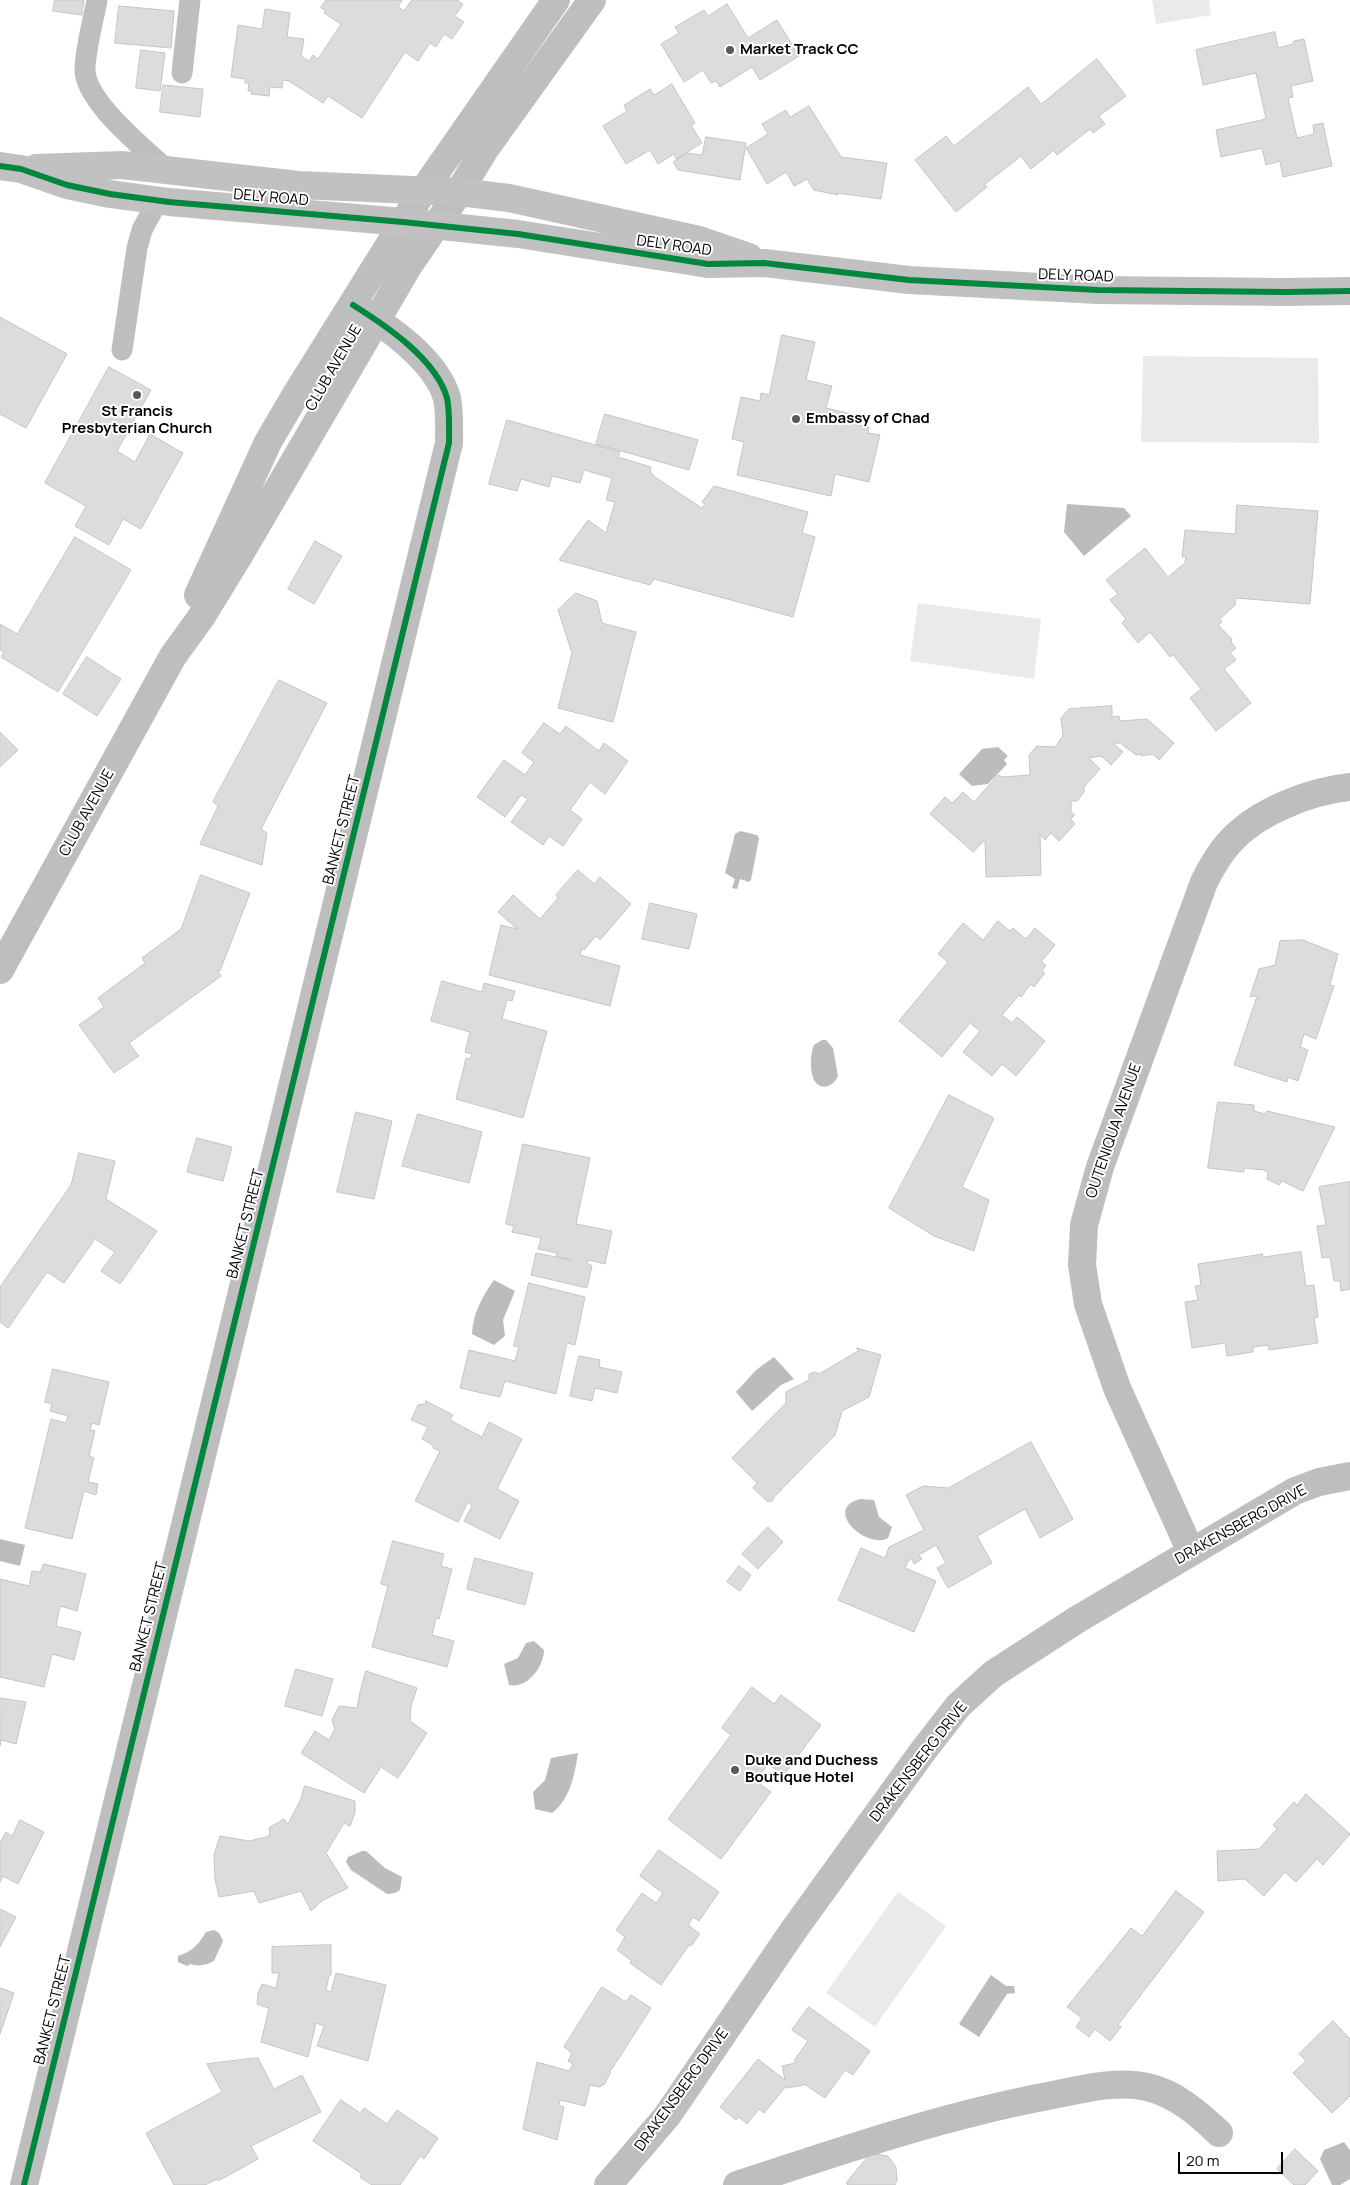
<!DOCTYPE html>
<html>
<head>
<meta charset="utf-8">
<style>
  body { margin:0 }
  #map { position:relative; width:1350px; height:2185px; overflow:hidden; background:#fff; font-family:Manrope,sans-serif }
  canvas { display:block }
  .scale { position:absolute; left:1178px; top:2152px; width:105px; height:22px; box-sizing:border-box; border:2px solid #000; border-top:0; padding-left:6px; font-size:15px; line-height:18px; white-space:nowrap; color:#000; -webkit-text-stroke:4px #fff; paint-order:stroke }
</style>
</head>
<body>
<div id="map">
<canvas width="1350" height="2185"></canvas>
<div class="scale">20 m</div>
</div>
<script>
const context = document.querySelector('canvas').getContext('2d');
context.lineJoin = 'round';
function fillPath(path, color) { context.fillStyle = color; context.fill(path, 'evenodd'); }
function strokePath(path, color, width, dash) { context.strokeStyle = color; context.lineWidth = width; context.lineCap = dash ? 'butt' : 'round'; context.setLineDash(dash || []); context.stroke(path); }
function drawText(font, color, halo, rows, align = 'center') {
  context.font = font + ' Manrope,sans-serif'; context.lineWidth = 4; context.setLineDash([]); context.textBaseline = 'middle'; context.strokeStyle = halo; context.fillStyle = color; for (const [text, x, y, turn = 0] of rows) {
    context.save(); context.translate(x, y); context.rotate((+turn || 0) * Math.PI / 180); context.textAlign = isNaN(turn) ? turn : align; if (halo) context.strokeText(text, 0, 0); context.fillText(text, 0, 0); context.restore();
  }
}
fillPath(new Path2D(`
  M1152 0H1209L1211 15 1156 24Z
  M1143 356 1318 358 1319 443 1141 442Z
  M918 603 1041 619 1034 679 910 661Z
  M898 1892 946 1926 875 2027 826 1993Z`), '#eaeaea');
fillPath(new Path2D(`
  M1067 504 1124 508 1131 516 1084 556 1064 532Z
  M998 747 1008 756 1004 760 1007 764 988 784 972 786 959 774 982 749Z
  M740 831 757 835 759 838 751 880 749 882 740 879 737 889 732 888 735 879 725 873 735 834Z
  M822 1040H826L833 1048 838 1076C834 1086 821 1092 814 1080 810 1073 810 1053 814 1045Z
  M494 1280 515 1291 503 1320 505 1336 494 1345 472 1334C473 1313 482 1297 494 1280Z
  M774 1357 794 1379 781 1385 752 1411 736 1392 756 1370Z
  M860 1499 874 1500 879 1517 892 1527 888 1538C867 1550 822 1509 860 1499Z
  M0 1539 25 1545 20 1566 0 1561Z
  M534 1641 544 1650C544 1667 527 1689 509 1685L504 1664 518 1658 526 1643Z
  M578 1753C575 1773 570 1800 552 1813L535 1809 533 1792 545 1780 551 1758Z
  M362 1851H366L385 1868 402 1877 400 1890 395 1893 387 1894 351 1870 346 1862 348 1857Z
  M214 1930 219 1933 223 1941 214 1961C207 1965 198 1967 191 1964L187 1966 178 1962V1956C193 1951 198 1945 206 1932Z
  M991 1975 1006 1986H1014L1015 1993 1007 1994 979 2037 959 2024Z
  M1344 2142 1350 2150V2179L1340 2185H1332L1320 2159 1324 2150Z`), '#bcbcbc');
const building = new Path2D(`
  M55 0H84L82 15 53 11Z
  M326 0H402L398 7 404 11 412 0H457L463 4 455 16 464 22 452 39 444 34 436 47 430 43 418 61 405 52 362 118 328 96 323 103 289 81 283 80 282 88 270 87 269 96 251 94 252 91H248L249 83H245V79L231 77 238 25 262 29 265 9 290 13 287 37 304 39 301 56 309 61 313 55 318 59 341 24 324 13 326 11 321 8Z
  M727 4 748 38 777 20 799 56 760 80 752 67 720 87 716 81 711 83 703 70 684 82 661 44 679 33 675 27 704 10 708 16Z
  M119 6 174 11 171 48 115 43Z
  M1275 32 1278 48 1293 44 1294 41 1304 39 1313 81 1291 86 1293 97 1288 98 1297 138 1314 134 1313 125 1323 123 1332 166 1283 177 1280 161 1266 165 1262 148 1221 157 1216 130 1266 119 1256 73 1203 85 1196 50Z
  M141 50 165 53 160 91 136 88Z
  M1097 59 1126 96 1099 116 1105 124 1093 133 1090 129 1057 155 1054 150 1031 169 1021 156 984 185 987 187 956 212 915 160 946 136 954 146 1028 87 1041 104Z
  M672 84 695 123 691 125 702 143 676 159 674 154 658 164 650 150 626 164 603 126 627 111 624 105 650 89 654 95Z
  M163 85 203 89 200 117 160 112Z
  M809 106 841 157 887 163 881 199 837 193 838 195 814 190 807 179 794 186 786 172 767 184 746 148 768 134 762 124 786 110 790 117Z
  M706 137 746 143 740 180 678 170 673 162 687 153 702 155Z
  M0 317 67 354 26 428 0 414Z
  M782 335 815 342 806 380 832 386 826 408 856 415 854 424 869 427 868 433 880 435 869 482 835 474 831 496 737 475 744 442 732 439 741 397 760 401 761 393 769 395Z
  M109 367 151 390 117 451 135 462 150 434 183 453 141 529 123 519 109 545 75 526 86 506 45 483Z
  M605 414 698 440 689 470 596 444Z
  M507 420 620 452 618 457 651 467 650 471 655 477 702 508 705 504 702 502 714 486 808 512 802 533 815 537 793 617 654 579 650 585 559 560 588 520 606 533 615 502 606 500 612 478 584 470 580 483 552 476 549 487 521 479 517 491 489 484Z
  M1237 505 1318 511 1310 604 1236 598 1235 605 1220 619 1222 622 1218 625 1232 639 1231 642 1236 648 1230 653 1236 660 1224 669 1251 703 1216 731 1190 698 1201 689 1173 655 1170 657 1150 632 1138 643 1122 623 1126 619 1110 600 1118 594 1106 580 1145 548 1168 577 1185 563 1186 557H1182L1185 530 1235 534Z
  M75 537 131 570 58 692 1 657 4 652 0 650V624L17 634Z
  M315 541 342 556 314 604 288 589Z
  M576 593 597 601 602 623 636 632 613 722 558 708 572 653 558 610Z
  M87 657 121 679 97 716 63 694Z
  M279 680 327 703 261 829 267 833 262 865 200 844 218 806 213 802Z
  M1112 706V717L1119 716 1120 721 1147 719 1174 743 1159 760 1153 754 1141 756V754L1136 755 1120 743H1113L1123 752 1111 765 1101 756 1089 758 1100 769 1084 787V792L1077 801H1071V812L1075 815 1071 819 1075 824 1059 841 1051 833 1045 840 1040 834 1041 875 986 877 985 840 973 852 930 814 945 797 952 803 963 792 974 802 998 775 1002 777 1030 775 1029 755 1037 746 1055 747 1063 736 1061 718 1069 709Z
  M544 723 560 734 566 726 599 751 604 743 628 761 605 794 590 782 570 810 582 819 563 846 549 836 543 845 511 822 528 799 521 795 505 817 477 797 504 760 525 775 534 762 522 753Z
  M0 732 18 750 0 767Z
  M578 870 594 884 600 877 631 904 600 940 596 936 584 950 582 948 580 955 620 966 610 1006 489 975 501 925 517 929 498 912 513 895 540 919 558 898 556 895Z
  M201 875 250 893 220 971 217 970 221 976 129 1043 139 1056 114 1073 79 1025 104 1007 98 998 145 963 142 958 181 929Z
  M650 903 697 914 689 949 642 939Z
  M998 921 1010 931 1013 928 1026 939 1035 928 1055 945 1041 962 1046 965 1042 971 1045 973 1034 987 1031 984 1021 997 1019 995 1002 1015 1012 1023 1017 1017 1045 1041 1016 1076 1002 1064 992 1076 963 1052 980 1031 970 1023 942 1057 899 1021 948 962 938 954 963 923 983 940Z
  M1303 940 1338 954 1330 985 1334 986 1316 1039 1304 1034 1300 1047 1308 1050 1298 1081 1288 1077 1287 1082 1234 1065 1256 999H1260L1255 996 1250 997 1259 969 1275 965 1280 941Z
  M442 981 482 992 484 983 515 991 512 1001 507 1000 502 1019 547 1031 523 1118 456 1099 466 1058 470 1059 472 1054 465 1052 470 1032 431 1021Z
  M949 1095 994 1118 962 1187 989 1200 974 1251 934 1236 889 1208Z
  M1218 1102 1254 1105V1111L1265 1114 1267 1111 1335 1127 1303 1191 1282 1181 1279 1185 1267 1179 1268 1173 1264 1170 1244 1168V1172L1208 1168Z
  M356 1112 392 1121 374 1199 337 1192Z
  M418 1114 482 1132 469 1183 402 1166Z
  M197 1138 232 1147 223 1181 187 1172Z
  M523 1144 590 1158 576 1224 612 1231 605 1264 588 1260 587 1263 592 1266 587 1288 531 1275 536 1253 571 1260 556 1256 557 1253 538 1249 541 1238 512 1232 514 1226 506 1224Z
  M79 1153 115 1161 106 1199 157 1231 120 1284 101 1271 115 1252 95 1239 64 1283 47 1272 8 1328 0 1322V1287L71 1185Z
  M1350 1182V1289L1341 1291 1340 1281H1334L1330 1257 1322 1258 1317 1226 1326 1225 1319 1187Z
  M1301 1252 1306 1286 1314 1285 1318 1317 1314 1318 1318 1343 1269 1350 1268 1345 1253 1347V1352L1227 1356 1225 1343 1192 1348 1185 1302 1198 1300 1195 1286 1201 1285 1198 1264 1263 1254 1262 1257Z
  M529 1283 585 1297 575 1345 567 1343 556 1394 505 1381 500 1397 460 1388 469 1350 515 1361 519 1347 514 1346Z
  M857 1348 881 1355 869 1397 842 1411 835 1435 774 1497 772 1501 768 1502 753 1488 757 1483 732 1458 786 1403V1392L809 1380V1374L815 1372 819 1374 858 1351Z
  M579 1356 600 1360 599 1367 622 1372 617 1393 595 1388 592 1401 570 1396Z
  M53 1369 109 1382 99 1425 92 1423 90 1430 95 1431 89 1456 94 1458 88 1482 98 1484 96 1495 84 1491 72 1539 25 1528 51 1419 66 1423 68 1416 50 1411 52 1404 45 1402Z
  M426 1401 453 1415 450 1420 482 1437 489 1422 522 1439 497 1489 519 1501 500 1539 464 1521 472 1506 468 1502 458 1522 415 1501 440 1451 433 1448 434 1446 422 1439 428 1427 411 1420 418 1405 425 1404Z
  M1031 1442 1073 1519 1040 1538 1025 1509 977 1536 992 1563 948 1588 937 1568 946 1563 936 1545 919 1555 922 1559 914 1564 912 1559 908 1561 905 1568 936 1581 914 1632 838 1600 861 1548 885 1558 889 1547 924 1530 906 1495 923 1486 948 1488Z
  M768 1527 783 1542 758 1569 742 1554Z
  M393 1541 444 1554 441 1566 452 1569 439 1619 436 1618 432 1635 454 1641 447 1667 372 1647 388 1586 381 1584Z
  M475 1558 533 1573 525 1605 467 1589Z
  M44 1564 86 1574 77 1611 60 1606 56 1626 81 1632 74 1660 52 1654 44 1687 0 1677V1579L29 1586 32 1571 40 1572Z
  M739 1566 751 1575 740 1591 727 1582Z
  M296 1669 333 1679 322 1716 285 1706Z
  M366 1671 417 1688 411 1706 410 1721 427 1733 398 1778 381 1767 364 1793 301 1753 315 1731 329 1740 335 1729 332 1720 339 1706 357 1708 360 1692Z
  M752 1687 774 1704 781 1695 821 1725 784 1775 768 1764 756 1781 771 1792 721 1859 668 1819 731 1735 722 1728Z
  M0 1698 26 1702 16 1744 1 1740 0 1746Z
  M305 1786 355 1801V1813L350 1826 344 1823 326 1853 348 1888 323 1900 311 1911 301 1891 259 1903 254 1891 219 1897 215 1879 214 1855 220 1836 249 1841 266 1837 270 1835 269 1828 272 1826 284 1819 287 1824 289 1822 300 1801Z
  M1306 1794 1350 1834 1323 1865 1317 1859 1296 1882 1285 1872 1264 1896 1245 1879 1218 1881 1217 1851 1259 1849 1277 1829 1273 1825 1294 1802 1297 1805Z
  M20 1820 44 1832 18 1884 3 1876 0 1882V1843L6 1832 12 1836Z
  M659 1850 719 1892 699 1921 693 1917 688 1925 700 1934 691 1946 689 1945 661 1985 630 1963 632 1961 617 1950 625 1937 616 1930 642 1893 656 1903 663 1893 640 1876Z
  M1176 1891 1204 1912 1118 2025 1121 2027 1110 2041 1095 2029 1089 2037 1076 2027 1082 2018 1067 2007 1131 1928 1142 1936Z
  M0 1909 16 1917 0 1947Z
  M331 1945V1975L329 1976 326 1990 331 1992 336 1973 386 1985 368 2061 317 2046 324 2026 316 2023 308 2057 261 2042 269 2008 257 2004 258 1993 262 1984 276 1988 279 1973H272V1947Z
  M602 1987 626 2002 631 1995 651 2008 612 2069 609 2070 611 2072 604 2085 603 2084 600 2087 590 2085 585 2106 560 2100 559 2105 564 2107 557 2140 523 2129 537 2062 569 2071 573 2064 568 2061 572 2053 564 2047Z
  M0 1988 14 1993 0 2034Z
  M809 2007 870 2051 853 2075 845 2070 825 2098 804 2084V2085L787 2088V2085L764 2113 759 2109 747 2124 739 2117 736 2120 720 2107 758 2059 785 2080 782 2066 795 2063V2059L808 2041 792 2030Z
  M1333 2021 1350 2039V2096L1332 2113 1293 2073 1306 2061 1299 2054Z
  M258 2058 274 2089 302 2075 321 2112 251 2146 258 2159 218 2181 217 2179 205 2185H174L146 2133 222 2092 207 2064Z
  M341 2100 360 2113 364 2108 387 2124 397 2110 438 2138 424 2159 420 2156 400 2185H372L360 2177 362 2174 313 2141Z
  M1295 2149 1318 2171 1305 2185H1294L1277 2169Z
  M876 2154 888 2156 896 2167 897 2180 895 2185H848L846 2183 869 2155Z`);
fillPath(building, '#dcdcdc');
strokePath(building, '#c5c5c5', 1);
strokePath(new Path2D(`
  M97 0C93 22 86 46 85 68 83 100 144 148 167 170
  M182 73 190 0
  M122 350 137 248 142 230 158 200`), '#bebebe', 21);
strokePath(new Path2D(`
  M198 595 268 442 295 396 423 191 556 0
  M0 970 173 656 202 616 240 554 409 265 459 192 485 149 592 0
  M1191 1552 1117 1388 1088 1304 1082 1265 1084 1225 1100 1167 1204 882C1211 868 1218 855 1229 843 1256 812 1310 791 1350 787
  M24 2185 449 443C449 428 450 413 447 398 436 359 385 325 353 305
  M608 2185 667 2116 793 1931 923 1751 958 1706 993 1674 1078 1619 1295 1491 1319 1482 1350 1476
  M737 2185C840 2151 945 2115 1053 2095 1083 2089 1116 2080 1147 2087 1175 2093 1199 2114 1219 2133`), '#bebebe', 28);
strokePath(new Path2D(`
  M0 166 21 169 67 185 110 194 169 202 403 222 518 234 708 264 764 263 909 280 1098 290 1285 292 1350 291
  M36 168 122 165 298 185 459 192 509 198 699 240 749 257`), '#c1c1c1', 28);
strokePath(new Path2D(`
  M0 166 21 169 67 185 110 194 169 202 403 222 518 234 708 264 764 263 909 280 1098 290 1285 292 1350 291
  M24 2185 449 443C449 428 450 413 447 398 436 359 385 325 353 305`), '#00873e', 6);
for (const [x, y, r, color] of [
  [730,50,5,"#595959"],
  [137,395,5,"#595959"],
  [796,419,5,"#595959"],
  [735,1770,5,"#595959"]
]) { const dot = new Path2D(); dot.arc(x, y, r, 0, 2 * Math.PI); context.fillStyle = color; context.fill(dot); strokePath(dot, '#fff', 2); }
drawText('bold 15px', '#000', '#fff', [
  ["Market Track CC",740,50],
  ["St Francis",137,412,"center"],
  ["Presbyterian Church",137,429,"center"],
  ["Embassy of Chad",806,419],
  ["Duke and Duchess",745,1761],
  ["Boutique Hotel",745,1778]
], 'left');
drawText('15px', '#000', '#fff', [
  ["DELY ROAD",271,198,5],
  ["DELY ROAD",674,246,8],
  ["DELY ROAD",1076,276,2],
  ["CLUB AVENUE",334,368,-60],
  ["CLUB AVENUE",87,813,-61],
  ["BANKET STREET",342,830,-76],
  ["OUTENIQUA AVENUE",1114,1131,-71],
  ["BANKET STREET",246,1224,-76],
  ["DRAKENSBERG DRIVE",1241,1525,-29],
  ["BANKET STREET",149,1617,-76],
  ["DRAKENSBERG DRIVE",919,1762,-52],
  ["BANKET STREET",53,2010,-76],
  ["DRAKENSBERG DRIVE",682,2090,-54]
]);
</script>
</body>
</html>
